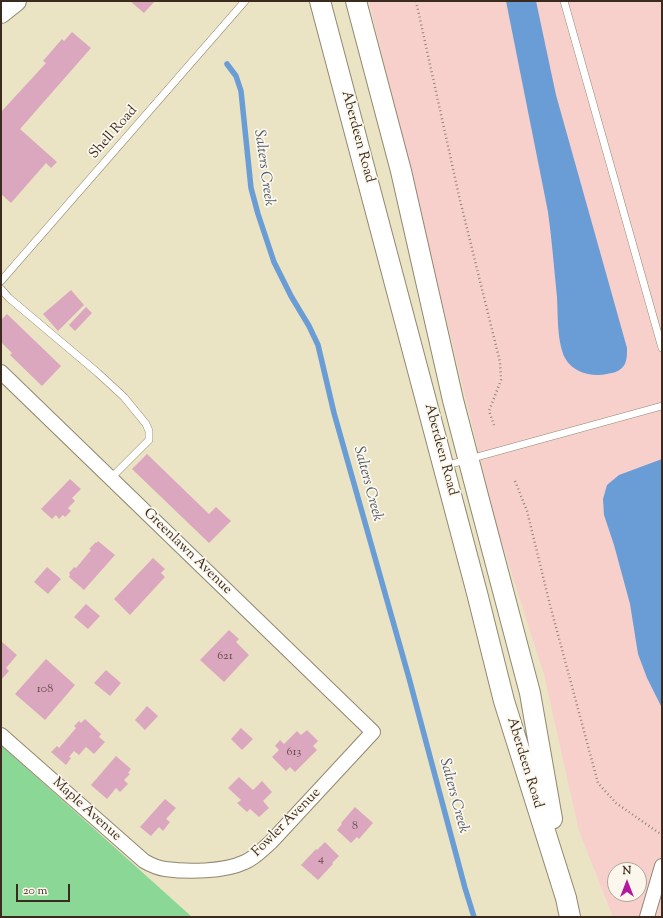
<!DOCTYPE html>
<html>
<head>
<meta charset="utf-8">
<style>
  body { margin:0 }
  #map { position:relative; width:663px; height:918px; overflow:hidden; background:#eae4c4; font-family:"Sorts Mill Goudy",serif }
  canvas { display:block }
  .frame { position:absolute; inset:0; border:2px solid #3b2a1e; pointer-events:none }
  .north { position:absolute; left:607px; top:862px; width:40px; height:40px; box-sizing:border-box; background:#fbf7ec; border:1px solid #aea59a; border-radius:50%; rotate:0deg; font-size:11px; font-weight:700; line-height:16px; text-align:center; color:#3b2a1e }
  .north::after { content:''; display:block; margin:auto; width:14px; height:18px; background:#b5179e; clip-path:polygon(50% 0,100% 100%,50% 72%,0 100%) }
  .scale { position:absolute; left:16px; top:884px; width:54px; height:18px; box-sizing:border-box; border:2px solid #3b2a1e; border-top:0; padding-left:5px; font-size:12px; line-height:14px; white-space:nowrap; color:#3b2a1e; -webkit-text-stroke:3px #fbf7ec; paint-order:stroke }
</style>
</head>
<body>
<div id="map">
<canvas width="663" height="918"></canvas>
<div class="frame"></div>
<div class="north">N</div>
<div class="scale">20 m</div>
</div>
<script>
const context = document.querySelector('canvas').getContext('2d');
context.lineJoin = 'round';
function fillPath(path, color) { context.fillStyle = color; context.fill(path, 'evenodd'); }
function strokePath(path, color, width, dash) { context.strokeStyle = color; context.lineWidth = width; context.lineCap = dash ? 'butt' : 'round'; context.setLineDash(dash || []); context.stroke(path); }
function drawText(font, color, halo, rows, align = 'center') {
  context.font = font + ' "Sorts Mill Goudy",serif'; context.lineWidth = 3.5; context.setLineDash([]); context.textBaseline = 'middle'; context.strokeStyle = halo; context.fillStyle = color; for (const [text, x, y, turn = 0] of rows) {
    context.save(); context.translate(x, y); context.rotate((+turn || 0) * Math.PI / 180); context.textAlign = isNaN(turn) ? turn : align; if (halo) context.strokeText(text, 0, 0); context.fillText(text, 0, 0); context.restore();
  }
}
fillPath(new Path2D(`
  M369 1H662V917H613L579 831 544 675 497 527ZM615 870H639V894H615Z`), '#f7d0cc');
fillPath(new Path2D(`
  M1 745 192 917H1Z`), '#8bd896');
fillPath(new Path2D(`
  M506 1H536L556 95 627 348C627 356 627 363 622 368 618 372 612 373 607 374 592 377 573 373 565 358 557 342 558 315 557 297 554 269 552 240 548 212Z
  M662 459V708L647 678 638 654 630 604 614 545 604 515 603 499 607 485 619 475Z`), '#6a9dd5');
strokePath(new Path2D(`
  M227 64 236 76 241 91 251 188 258 214 274 262 291 296 309 326 318 345 334 413 409 678 465 888 474 917`), '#6a9dd5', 5.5);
fillPath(new Path2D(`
  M130 1H155L144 13Z
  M72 32 91 48 20 129 57 162 51 168 46 163 11 203 1 194V112L46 63 43 61 62 39 64 41Z
  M71 290 84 305 58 331 43 314Z
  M86 307 92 313 75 331 69 325Z
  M7 314 61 366 42 386 10 355 12 353 1 342V320Z
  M147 454 209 514 216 507 231 521 209 543 132 469Z
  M70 479 81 489 72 498 75 501 68 508 71 511 65 517 63 515 59 519 56 515 52 519 41 509Z
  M98 541 115 555 84 590 69 577 70 575 69 573 74 567 76 568 91 550 89 549 96 542 97 543Z
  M153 558 165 569 161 573 165 577 130 615 114 599Z
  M47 567 61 579 48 594 34 582Z
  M86 604 100 616 88 629 74 617Z
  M229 630 239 639 236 642 249 655 224 682 200 660Z
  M2 642 17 655 6 668 9 671 1 680V643Z
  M46 659 75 685 45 720 15 694Z
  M106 670 121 683 110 696 94 683Z
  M147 706 158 716 145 730 135 720Z
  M85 719 101 734 99 737 105 742 94 754 86 747 79 755 74 751 69 757 71 758 66 765 51 752 57 746 59 748 76 728 74 726 79 721 81 723Z
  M241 728 253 739 242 750 231 739Z
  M307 730 318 741 313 746 317 750 295 772 290 767 286 771 272 757 279 750 275 746 280 740 284 744 297 731 301 735Z
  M116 756 131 769 128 773 130 774 124 780 128 784 120 792 116 788 107 799 91 785Z
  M239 777 253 790 262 781 272 792 263 801 269 808 259 817 250 809 247 812 237 803 241 800 228 788Z
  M165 799 176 808 166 819 170 822 163 831 159 827 151 836 140 827Z
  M355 807 373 823 359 839 357 837 351 843 337 830 342 824 341 823Z
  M325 842 339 856 332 863 333 864 318 880 301 865 316 849 317 850Z`), '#dba7bf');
const lane = new Path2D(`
  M564 1 662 348
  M1 281 245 1
  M1 289 9 298 98 373 124 397 146 424 149 431V440L111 478
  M444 466 662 406`);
const street = new Path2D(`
  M1 372 373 732 271 842C263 849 255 858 245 862 224 872 187 872 165 869 157 868 151 865 144 861L1 735
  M647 917 662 866`);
const secondary = new Path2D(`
  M320 1 477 593 504 701 566 898 570 917
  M356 1 401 171 453 400 478 496 530 693 552 819
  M1 13 16 1`);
strokePath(lane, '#928771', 8);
strokePath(street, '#928771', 16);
strokePath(secondary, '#928771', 22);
strokePath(new Path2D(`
  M416 1 459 196 500 362 501 380 489 411 494 425
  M515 481 527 511 550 605 598 783 616 803 662 835`), '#928771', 2.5, [1, 3]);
strokePath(lane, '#fff', 7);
strokePath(street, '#fff', 14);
strokePath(secondary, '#fff', 20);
drawText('12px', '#634946', null, [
  ["621",225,657],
  ["108",45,690],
  ["613",294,753],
  ["8",355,827],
  ["4",321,860]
]);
drawText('14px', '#3b2a1e', '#fbf7ec', [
  ["Shell Road",114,133,-49],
  ["Aberdeen Road",357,137,75],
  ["Aberdeen Road",440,450,75],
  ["Greenlawn Avenue",187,552,44],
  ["Aberdeen Road",524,763,73],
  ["Maple Avenue",86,810,42],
  ["Fowler Avenue",287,823,-45]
]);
drawText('italic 15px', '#4e5867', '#fbf7ec', [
  ["Salters Creek",263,168,82],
  ["Salters Creek",367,484,75],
  ["Salters Creek",453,796,75]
]);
</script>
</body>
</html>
